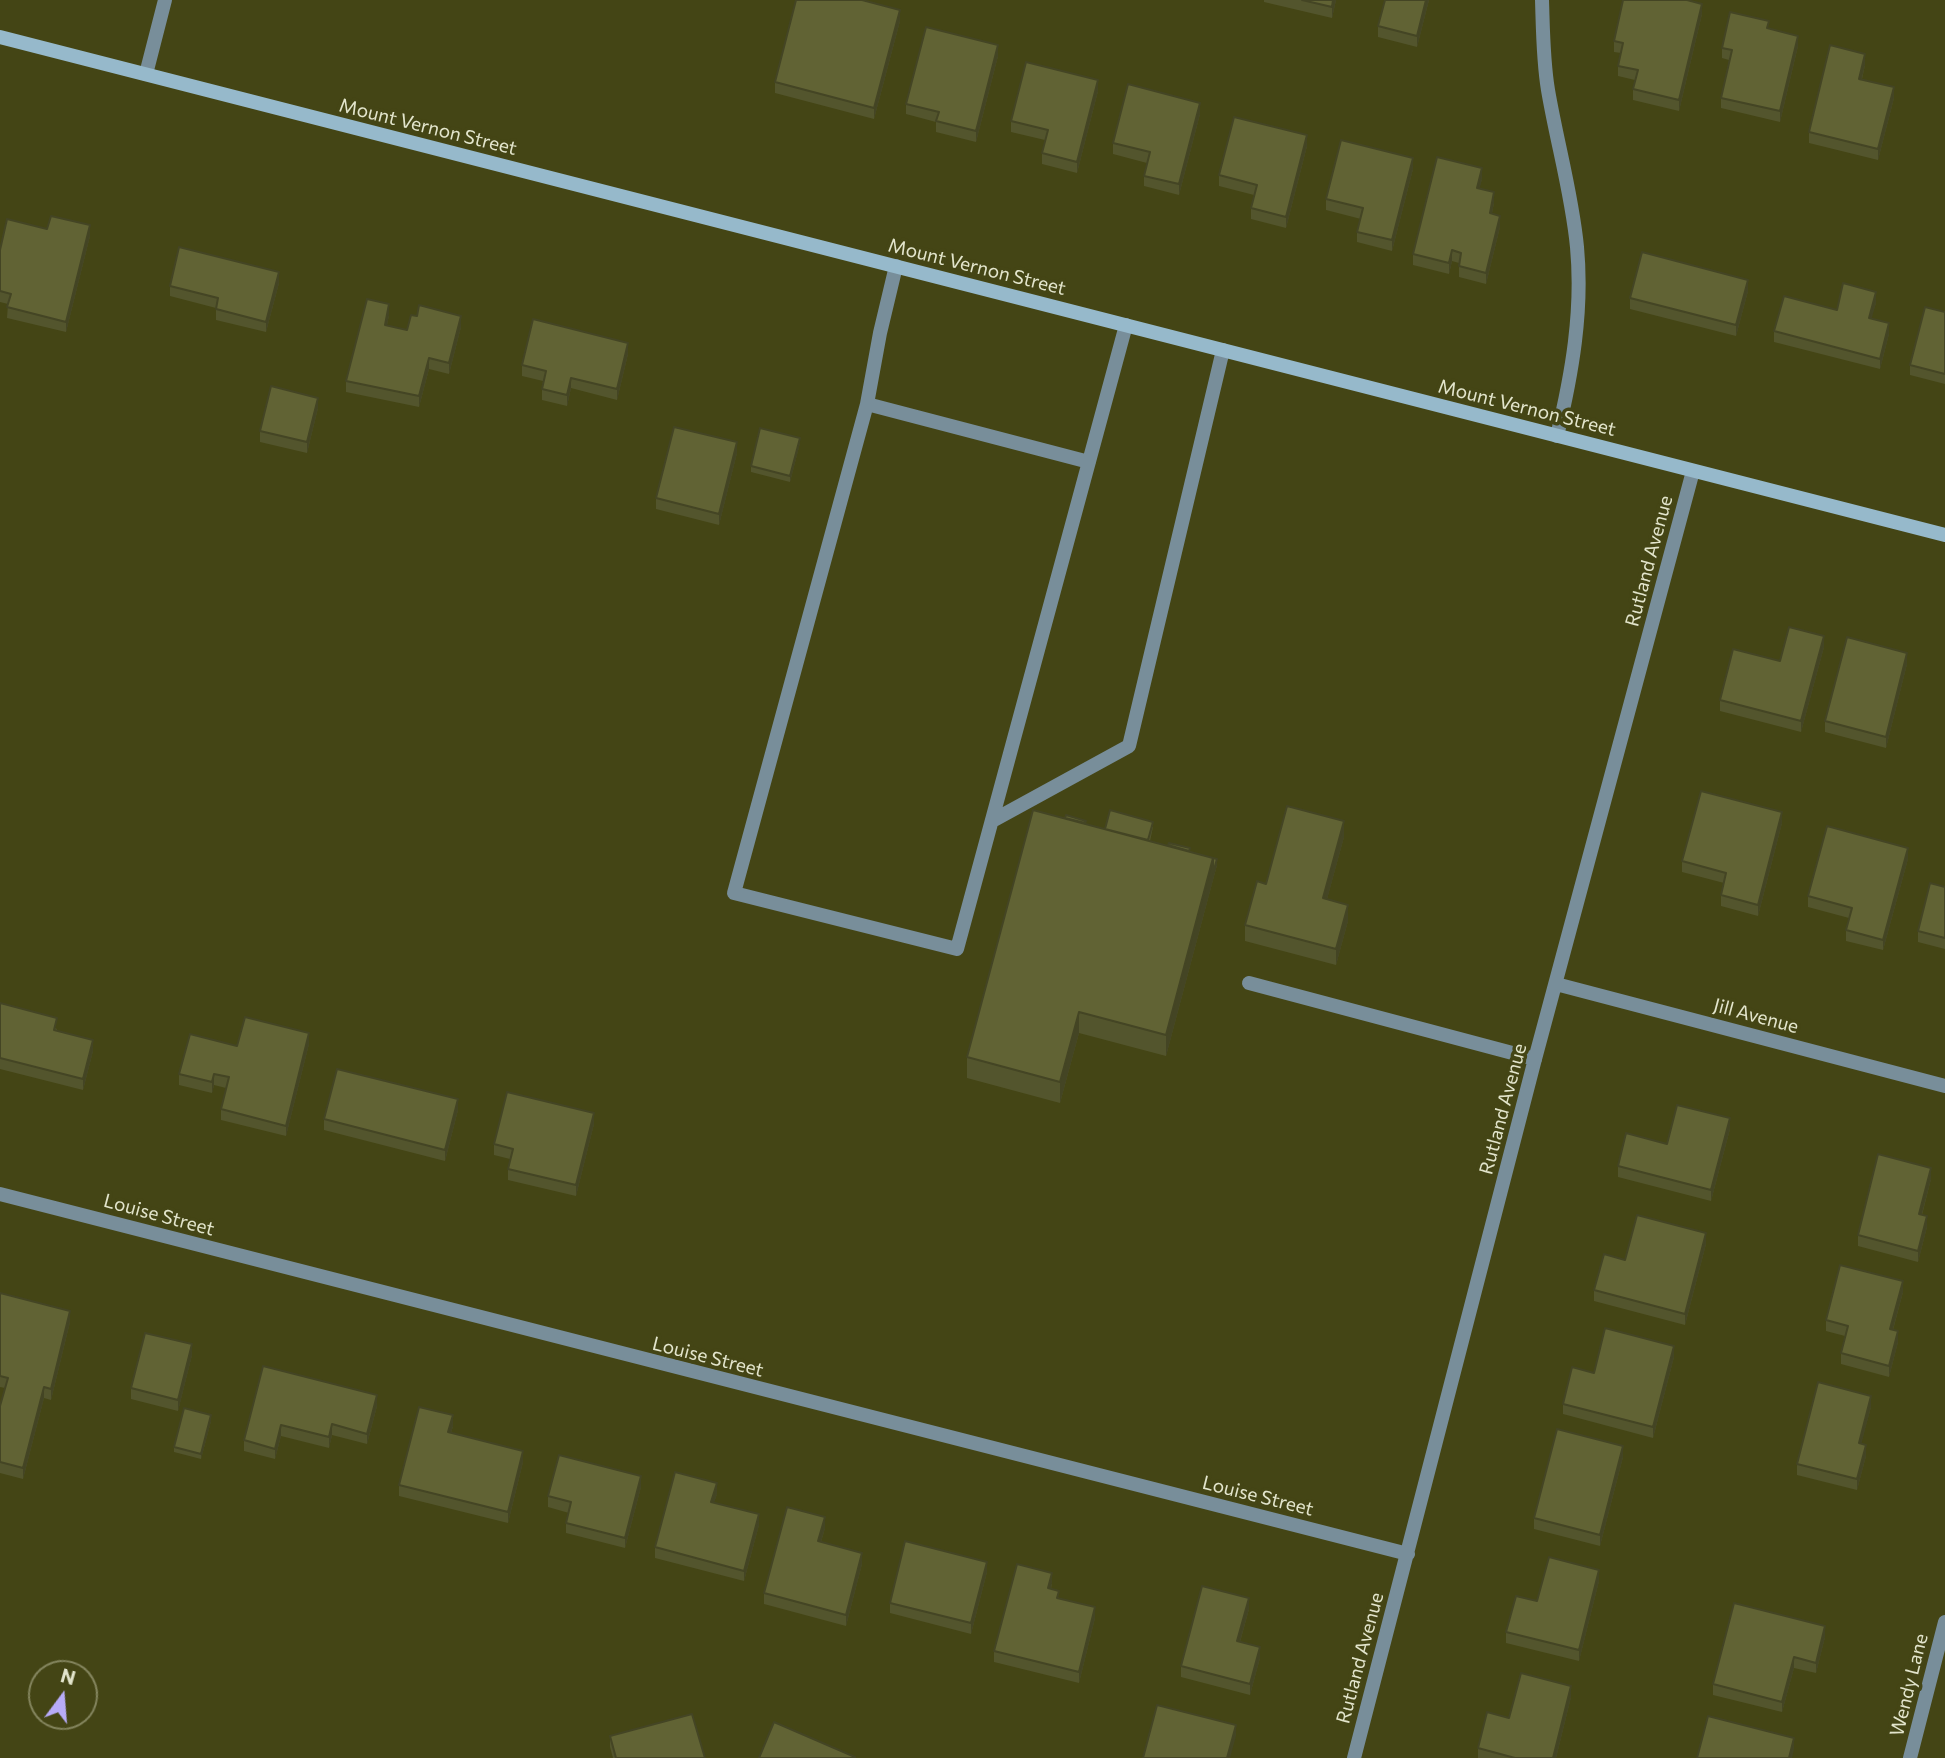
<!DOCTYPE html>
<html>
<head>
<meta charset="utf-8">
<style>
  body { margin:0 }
  #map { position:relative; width:1945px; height:1758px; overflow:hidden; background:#444515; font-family:Commissioner,sans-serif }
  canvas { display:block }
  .north { position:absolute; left:28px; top:1660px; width:70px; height:70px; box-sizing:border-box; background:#444515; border:2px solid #84855e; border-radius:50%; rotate:16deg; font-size:19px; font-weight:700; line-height:28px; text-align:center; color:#e3e5cc }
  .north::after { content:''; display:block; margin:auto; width:24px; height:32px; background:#b7abf8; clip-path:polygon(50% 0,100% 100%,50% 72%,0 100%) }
</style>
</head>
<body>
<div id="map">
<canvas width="1945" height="1758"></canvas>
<div class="north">N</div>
</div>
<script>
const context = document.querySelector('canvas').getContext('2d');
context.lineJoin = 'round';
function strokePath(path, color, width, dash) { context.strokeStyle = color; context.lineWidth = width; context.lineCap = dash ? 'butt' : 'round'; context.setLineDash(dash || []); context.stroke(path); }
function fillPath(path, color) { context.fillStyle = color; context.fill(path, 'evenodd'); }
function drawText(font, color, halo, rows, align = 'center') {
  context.font = font + ' Commissioner,sans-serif'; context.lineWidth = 7; context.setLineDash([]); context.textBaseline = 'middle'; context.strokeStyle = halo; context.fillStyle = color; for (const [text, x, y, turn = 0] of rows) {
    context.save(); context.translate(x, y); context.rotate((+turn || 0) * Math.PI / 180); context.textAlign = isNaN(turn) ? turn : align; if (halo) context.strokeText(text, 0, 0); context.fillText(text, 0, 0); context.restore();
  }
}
strokePath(new Path2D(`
  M896 266 880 333 867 404 734 893 957 949 1126 325
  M867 404 1089 462
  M992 821 1129 746 1223 350
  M1249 983 1535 1059`), '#788e9a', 14);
strokePath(new Path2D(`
  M1542 0C1543 30 1543 60 1548 90 1557 143 1572 194 1577 247 1583 311 1572 374 1557 436
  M146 74 165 0
  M1556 984 1945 1086
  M0 1194 1408 1554
  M1354 1758 1535 1059 1693 471
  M1910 1758 1945 1622`), '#788e9a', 14);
strokePath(new Path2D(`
  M0 37 1945 535`), '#96b9cb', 14);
fillPath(new Path2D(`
  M1264 0H1336L1332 18 1264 2Z
  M1384 0H1429L1417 47 1378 37V26L1385 0Z
  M1702 14 1679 111 1633 100V89L1635 80 1618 76V66L1621 53 1614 52V41Z
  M900 21 874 119 775 93V82Z
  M1769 28 1798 46 1780 122 1721 108V98L1729 60 1722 58V48Z
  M998 56 976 142 936 132V122L906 114V104Z
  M1865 65 1862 79 1894 98 1878 160 1809 143V132Z
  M1098 91 1077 173 1042 164V153L1045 140 1011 132V121Z
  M1200 114 1179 195 1144 186V176L1147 163 1113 154V143Z
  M1307 146 1286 228 1251 219V208L1254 195 1219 186V175Z
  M1413 169 1392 251 1357 242V232L1361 219 1326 210V199Z
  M1482 179 1479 189 1494 203 1492 213 1500 227 1486 284 1459 277V263L1452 261 1449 274 1413 265V254Z
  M47 229 90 236 66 332 7 318 8 304 0 302V250Z
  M279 283 266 332 216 320V308L170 296V286Z
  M1748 291 1736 336 1630 309V298Z
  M1876 303 1871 318 1889 334 1880 369 1774 342V331L1837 310Z
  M1945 312V384L1910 375V365Z
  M389 315 387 325 407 330 461 327 449 374 429 369 419 407 346 392V381Z
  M628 354 617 400 571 388 567 406 542 400V389L543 381 522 376V365Z
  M318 408 307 453 260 442V431Z
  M800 443 790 482 751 472V466Z
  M737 453 719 525 656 509V498Z
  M1824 647 1801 732 1720 711V700L1780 661Z
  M1907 664 1886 748 1825 732V721Z
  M1782 823 1758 916 1721 906V895L1724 883 1682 872V861Z
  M1086 824 1105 829 1153 827 1150 841 1190 851 1217 865 1166 1056 1079 1033 1060 1103 967 1078V1057Z
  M1344 837 1327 899 1348 921 1336 965 1245 941V925L1266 884Z
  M1908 859 1883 950 1846 941V930L1849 918 1808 907V896Z
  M1945 887V949L1918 942V931Z
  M0 1003 57 1029V1031L93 1051 83 1090 0 1069Z
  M309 1044 286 1136 221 1120V1109L226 1088 214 1085 212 1093 179 1085V1074L237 1046Z
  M458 1110 445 1161 324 1130V1119Z
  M594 1124 576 1196 508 1180V1169L510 1159 494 1155V1144Z
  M1730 1129 1711 1201 1618 1177V1166L1667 1144Z
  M1931 1179 1922 1215 1927 1227 1918 1262 1858 1246V1235Z
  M1706 1244 1685 1325 1594 1301V1290L1625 1260Z
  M1903 1292 1893 1330 1898 1342 1889 1377 1841 1364V1353L1845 1336 1826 1331V1320Z
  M0 1293 70 1322 51 1400 44 1398 23 1479 0 1473V1406L5 1388 0 1387Z
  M192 1355 178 1411 131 1399V1388Z
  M1674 1357 1653 1438 1563 1414V1404L1594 1373Z
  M263 1366 377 1406 367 1444 332 1435 329 1448 281 1436 275 1459 244 1451V1440Z
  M1871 1407 1861 1443 1866 1456 1857 1490 1797 1475V1464Z
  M211 1421 201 1459 174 1452V1447Z
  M453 1426 451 1433 523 1462 508 1523 399 1496V1485Z
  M1623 1457 1600 1546 1534 1529V1518Z
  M641 1487 625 1548 566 1533V1523L569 1513 548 1507V1496Z
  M717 1494 714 1502 759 1525 744 1581 655 1558V1547Z
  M825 1528 821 1542 862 1564 846 1626 764 1604V1593Z
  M987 1572 971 1634 890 1613V1603Z
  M1599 1581 1579 1661 1506 1643V1632Z
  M1052 1583 1051 1589 1059 1598 1095 1618 1079 1683 994 1662V1651Z
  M1249 1609 1240 1642 1260 1658 1250 1695 1181 1677V1666Z
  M1825 1637 1816 1673 1794 1668 1782 1712 1713 1695V1684Z
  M1571 1697 1556 1758H1478V1748L1509 1718Z
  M610 1736 705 1758H613L610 1747Z`), '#53552d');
fillPath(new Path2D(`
  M1333 0H1336L1332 18V7Z
  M1426 0H1429L1417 47V36Z
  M1702 4V14L1679 111V100Z
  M900 10V21L874 119V108Z
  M1798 36V46L1780 122V111Z
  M998 45V56L976 142V131Z
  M1865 54V65L1859 90V79Z
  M1098 80V91L1077 173V162Z
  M1894 87V98L1878 160V149Z
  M1200 103V114L1179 195V184Z
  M1307 135V146L1286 228V217Z
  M1413 158V169L1392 251V240Z
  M1482 168V179L1477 199V188Z
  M1494 192V203L1490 224V213Z
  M1500 216V227L1486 284V273Z
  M90 225V236L66 332V322Z
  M1452 250V261L1449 274V263Z
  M279 272V283L266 332V322Z
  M1748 280V291L1736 336V325Z
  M1876 292V303L1869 328V318Z
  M389 304V315L385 336V325Z
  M461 316V327L449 374V363Z
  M1889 323V334L1880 369V359Z
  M628 343V354L617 400V389Z
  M429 358V369L419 407V396Z
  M571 378V388L567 406V395Z
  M318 398V408L307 453V442Z
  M800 438V443L790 482V476Z
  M737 442V453L719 525V514Z
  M1824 636V647L1801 732V721Z
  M1907 653V664L1886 748V737Z
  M1782 812V823L1758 916V905Z
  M1344 821V837L1323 914V898Z
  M1908 848V859L1883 950V940Z
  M1213 858V873L1217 859V865L1166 1056V1035Z
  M1348 905V921L1336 965V949Z
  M1079 1012V1033L1060 1103V1082Z
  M309 1033V1044L286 1136V1126Z
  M93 1040V1051L83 1090V1079Z
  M214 1074V1085L212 1093V1082Z
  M458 1099V1110L445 1161V1150Z
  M594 1113V1124L576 1196V1185Z
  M1730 1118V1129L1711 1201V1190Z
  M1931 1168V1179L1919 1225V1214Z
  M1927 1216V1227L1918 1262V1251Z
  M1706 1233V1244L1685 1325V1314Z
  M1903 1281V1292L1890 1340V1329Z
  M70 1311V1322L51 1400V1389Z
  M1898 1331V1342L1889 1377V1366Z
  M192 1344V1355L178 1411V1400Z
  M1674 1346V1357L1653 1438V1427Z
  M44 1387V1398L23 1479V1468Z
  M377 1395V1406L367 1444V1434Z
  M1871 1396V1407L1859 1453V1443Z
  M211 1415V1421L201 1459V1454Z
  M453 1415V1426L448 1443V1432Z
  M332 1424V1435L329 1448V1437Z
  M281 1425V1436L275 1459V1449Z
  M1866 1445V1456L1857 1490V1479Z
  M1623 1446V1457L1600 1546V1535Z
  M523 1451V1462L508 1523V1512Z
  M641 1476V1487L625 1548V1538Z
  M717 1483V1494L711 1512V1502Z
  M759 1514V1525L744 1581V1571Z
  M825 1517V1528L818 1552V1541Z
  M862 1553V1564L846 1626V1615Z
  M987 1562V1572L971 1634V1623Z
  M1599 1570V1581L1579 1661V1650Z
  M1052 1573V1583L1048 1599V1588Z
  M1249 1598V1609L1237 1652V1641Z
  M1095 1607V1618L1079 1683V1672Z
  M1825 1626V1637L1816 1673V1663Z
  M1260 1647V1658L1250 1695V1684Z
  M1794 1657V1668L1782 1712V1702Z
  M1571 1686V1697L1556 1758H1553Z
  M1236 1725V1736L1230 1758H1227Z
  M1794 1738V1749L1792 1758H1789Z`), '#444524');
const building = new Path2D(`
  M796 0H862L900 10 874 108 775 82Z
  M1302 0H1333L1332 7Z
  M1385 0H1426L1417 36 1378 26Z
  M1623 0H1687L1702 4 1679 100 1633 89 1638 70 1618 66 1623 43 1614 41Z
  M1730 12 1769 21 1767 28 1798 36 1780 111 1721 98 1732 50 1722 48Z
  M926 27 998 45 976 131 936 121 939 112 906 104Z
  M1830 45 1865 54 1859 79 1894 87 1878 149 1809 132Z
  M1026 62 1098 80 1077 162 1042 153 1048 130 1011 121Z
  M1128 84 1200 103 1179 184 1144 176 1150 152 1113 143Z
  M1234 117 1307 135 1286 217 1251 208 1257 185 1219 175Z
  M1341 140 1413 158 1392 240 1357 232 1363 208 1326 199Z
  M1437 157 1482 168 1477 188 1494 192 1490 213 1500 216 1486 273 1459 266 1461 253 1452 250 1449 263 1413 254Z
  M51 216 90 225 66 322 7 307 11 294 0 291V250L7 219 47 229Z
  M179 247 279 272 266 322 216 309 218 298 170 286Z
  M1642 252 1748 280 1736 325 1630 298Z
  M1843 283 1876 292 1869 318 1889 323 1880 359 1774 331 1784 296 1837 310Z
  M367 299 389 304 385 325 407 330 411 315 417 316 419 305 461 316 449 363 429 358 419 396 346 381Z
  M1925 307 1945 312V374L1910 365Z
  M533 319 628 343 617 389 571 378 567 395 542 389 546 371 522 365Z
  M271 386 318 398 307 442 260 431Z
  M674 427 737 442 719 514 656 498Z
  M760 428 800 438 790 476 751 466Z
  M1789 627 1824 636 1801 721 1720 700 1733 649 1780 661Z
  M1847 637 1907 653 1886 737 1825 721Z
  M1701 791 1782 812 1758 905 1721 895 1726 873 1682 861Z
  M1287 806 1344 821 1323 898 1348 905 1336 949 1245 925 1257 881 1266 884Z
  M1033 810 1213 858 1166 1035 1079 1012 1060 1082 967 1057Z
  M1110 810 1153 822 1148 840 1105 829Z
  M1066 815 1086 821 1085 823 1065 818Z
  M1827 826 1908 848 1883 940 1846 930 1852 908 1808 896Z
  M1169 843 1190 848 1189 851 1168 845Z
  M1213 858 1217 859 1213 873Z
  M1930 883 1945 887V938L1918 931Z
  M0 1003 57 1018 54 1030 93 1040 83 1079 0 1058Z
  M245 1017 309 1033 286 1126 221 1109 229 1077 214 1074 212 1082 179 1074 190 1034 237 1046Z
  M337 1069 458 1099 445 1150 324 1119Z
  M507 1092 594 1113 576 1185 508 1169 513 1149 494 1144Z
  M1677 1105 1730 1118 1711 1190 1618 1166 1626 1133 1667 1144Z
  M1878 1154 1931 1168 1919 1214 1927 1216 1918 1251 1858 1235Z
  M1637 1215 1706 1233 1685 1314 1594 1290 1604 1254 1625 1260Z
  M1840 1265 1903 1281 1890 1329 1898 1331 1889 1366 1841 1353 1848 1326 1826 1320Z
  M0 1293 70 1311 51 1389 44 1387 23 1468 0 1462V1406L8 1378 0 1376Z
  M1605 1328 1674 1346 1653 1427 1563 1404 1572 1367 1594 1373Z
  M145 1333 192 1344 178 1400 131 1388Z
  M263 1366 377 1395 367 1434 332 1424 329 1437 281 1425 275 1449 244 1440Z
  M1818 1382 1871 1396 1859 1443 1866 1445 1857 1479 1797 1464Z
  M419 1407 453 1415 448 1432 523 1451 508 1512 399 1485Z
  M184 1408 211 1415 201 1454 174 1447Z
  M1557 1429 1623 1446 1600 1535 1534 1518Z
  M559 1455 641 1476 625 1538 566 1523 571 1502 548 1496Z
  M675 1472 717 1483 711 1502 759 1514 744 1571 655 1547Z
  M787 1507 825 1517 818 1541 862 1553 846 1615 764 1593Z
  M905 1541 987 1562 971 1623 890 1603Z
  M1549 1557 1599 1570 1579 1650 1506 1632 1516 1596 1537 1601Z
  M1017 1564 1052 1573 1048 1588 1059 1591 1057 1598 1095 1607 1079 1672 994 1651Z
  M1202 1586 1249 1598 1237 1641 1260 1647 1250 1684 1181 1666Z
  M1734 1603 1825 1626 1816 1663 1794 1657 1782 1702 1713 1684Z
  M1521 1673 1571 1686 1553 1758H1515L1478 1748 1487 1712 1509 1718Z
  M1157 1705 1236 1725 1227 1758H1143Z
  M692 1714 705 1758H616L610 1736Z
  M1708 1716 1794 1738 1789 1758H1697Z
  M774 1722 855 1757V1758H759Z`);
fillPath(building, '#616334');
strokePath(building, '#444524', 2);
drawText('19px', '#e3e5cc', '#444515', [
  ["Mount Vernon Street",428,127,14],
  ["Mount Vernon Street",977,267,14],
  ["Mount Vernon Street",1527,408,14],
  ["Rutland Avenue",1649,561,-75],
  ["Jill Avenue",1756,1016,15],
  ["Rutland Avenue",1503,1109,-75],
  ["Louise Street",159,1215,15],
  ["Louise Street",708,1357,14],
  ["Louise Street",1258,1496,14],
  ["Rutland Avenue",1360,1658,-75],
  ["Wendy Lane",1909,1685,-76]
]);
</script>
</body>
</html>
